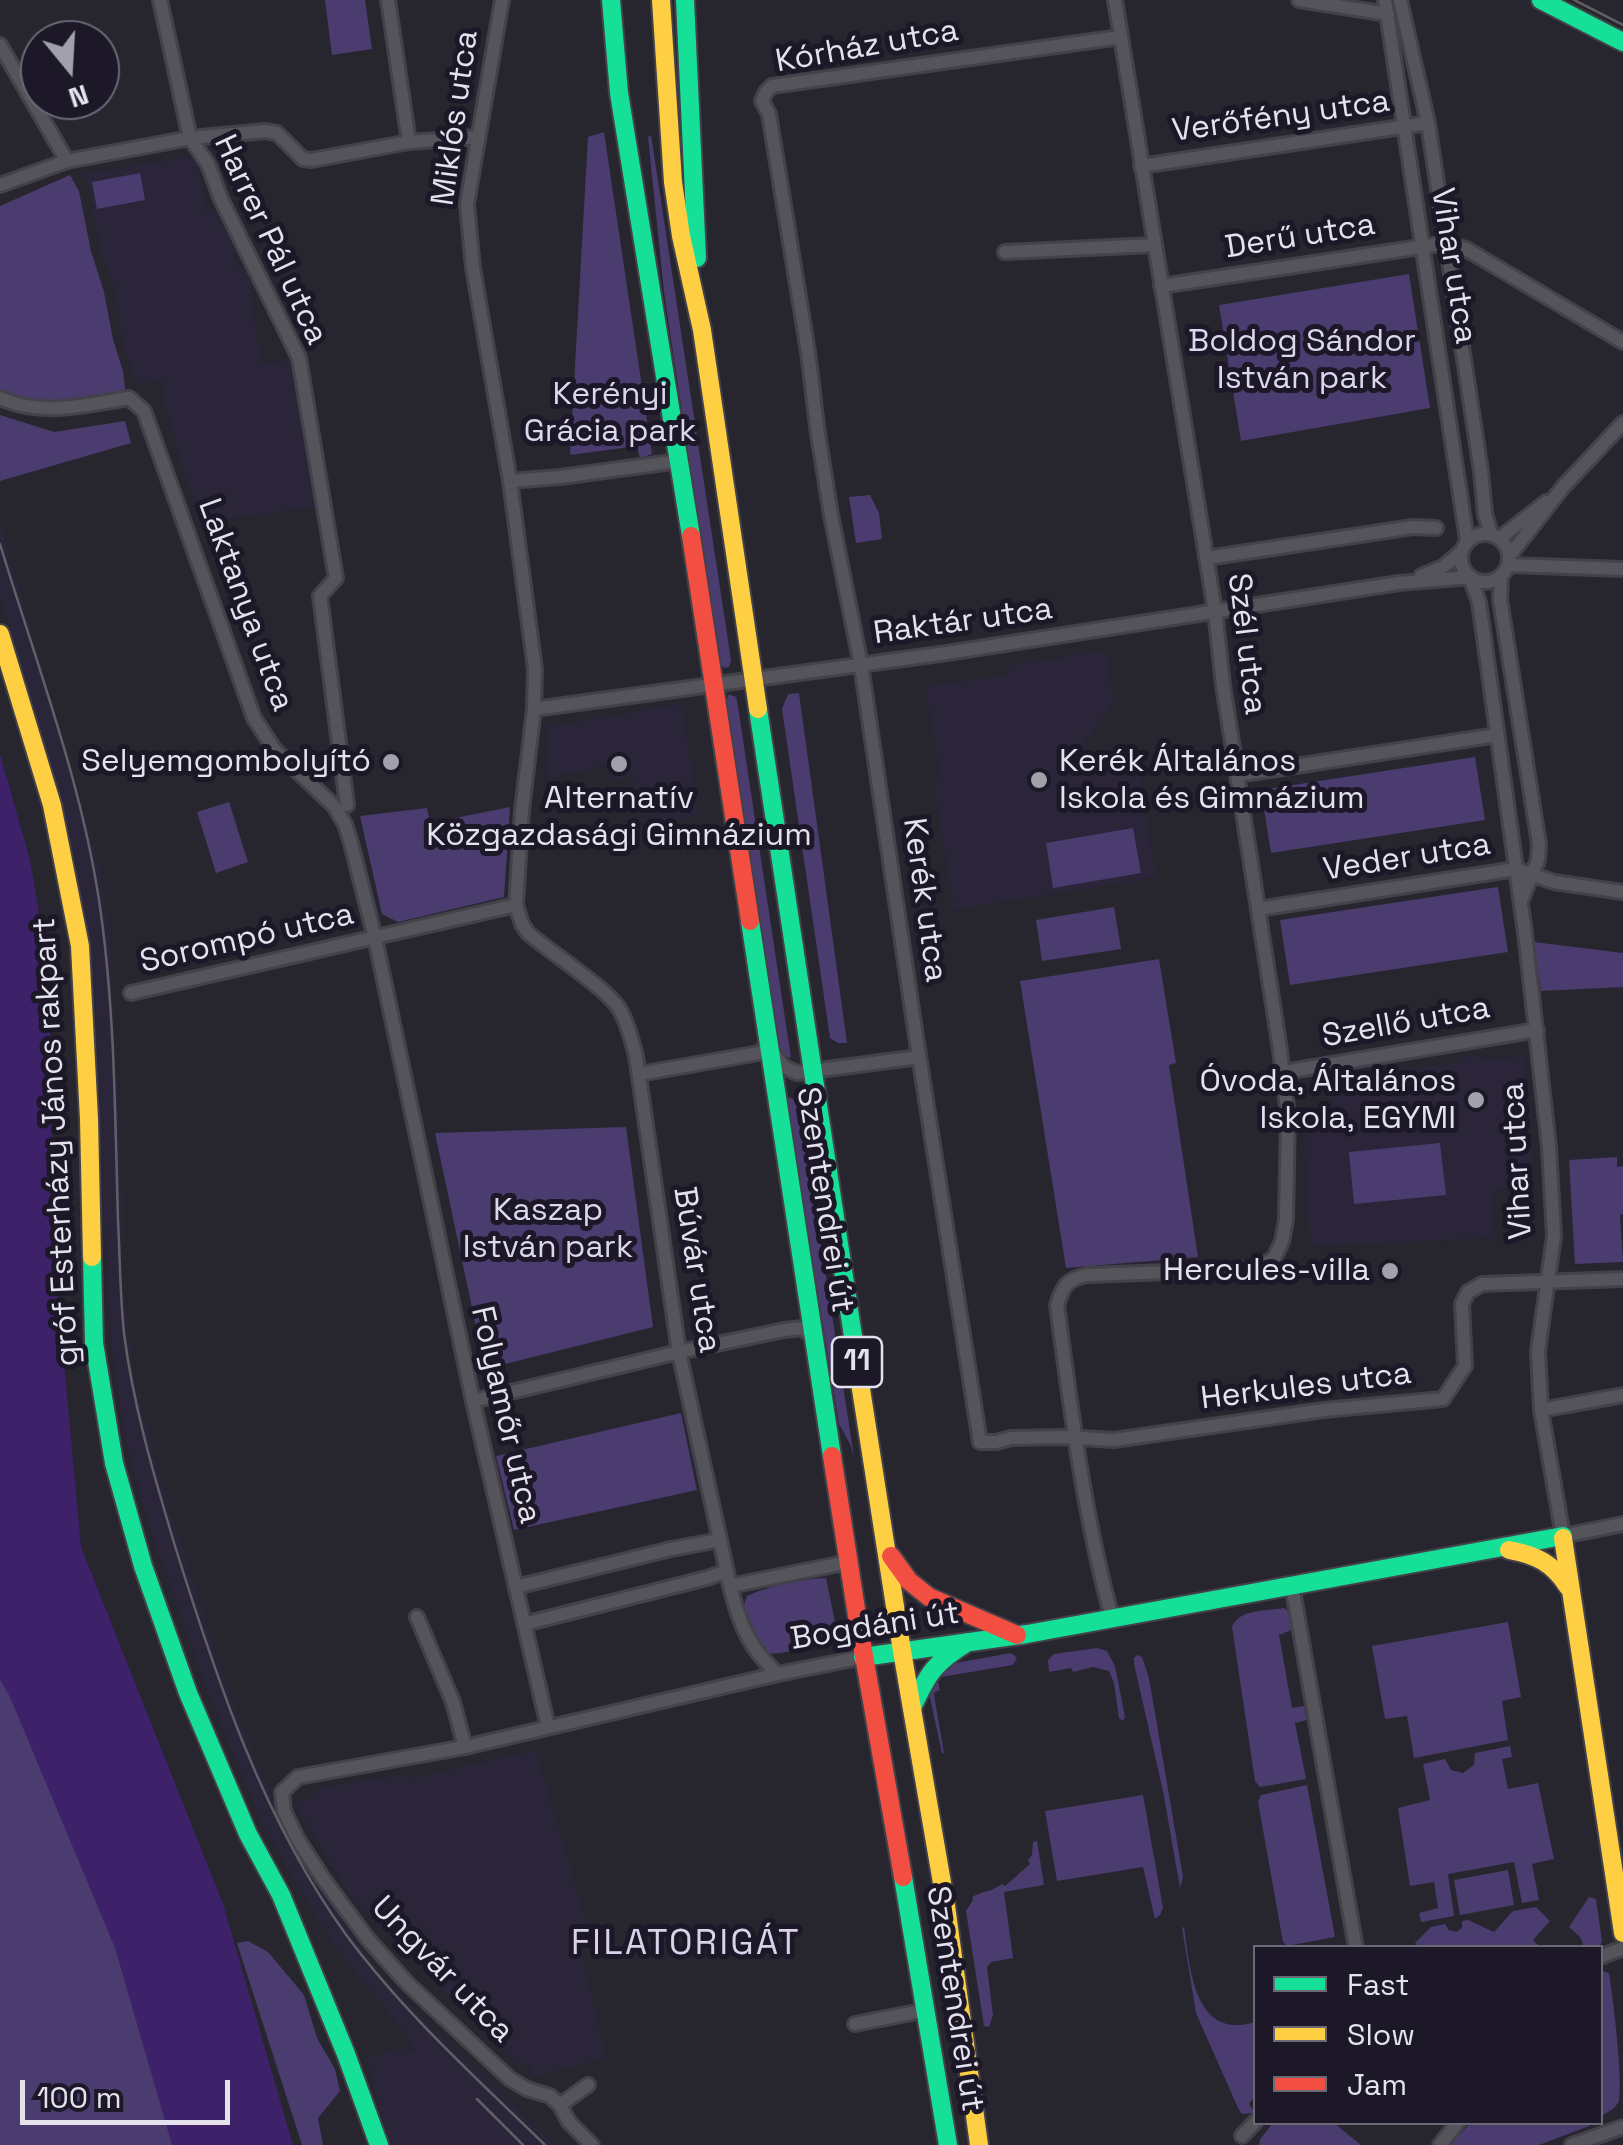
<!DOCTYPE html>
<html>
<head>
<meta charset="utf-8">
<style>
  body { margin:0 }
  #map { position:relative; width:1623px; height:2145px; overflow:hidden; background:#27252e; font-family:"Space Grotesk",sans-serif }
  canvas { display:block }
  .legend { position:absolute; left:1253px; top:1945px; width:350px; height:180px; box-sizing:border-box; background:#1c1828; border:2px solid #6c6977; margin:0; padding:12px 18px; list-style:none; font-size:30px; color:#e4e2ed }
  .legend li { display:flex; align-items:center; gap:20px; height:50px }
  .legend b { width:50px; border:2px solid #6c6977 }
  .north { position:absolute; left:20px; top:20px; width:100px; height:100px; box-sizing:border-box; background:#1c1828; border:2px solid #6c6977; border-radius:50%; rotate:162deg; font-size:28px; font-weight:700; line-height:40px; text-align:center; color:#e4e2ed }
  .north::after { content:''; display:block; margin:auto; width:35px; height:45px; background:#a2a0aa; clip-path:polygon(50% 0,100% 100%,50% 72%,0 100%) }
  .scale { position:absolute; left:20px; top:2080px; width:210px; height:45px; box-sizing:border-box; border:5px solid #e4e2ed; border-top:0; padding-left:12px; font-size:30px; line-height:35px; white-space:nowrap; color:#e4e2ed; -webkit-text-stroke:8px #1c1828; paint-order:stroke }
</style>
</head>
<body>
<div id="map">
<canvas width="1623" height="2145"></canvas>
<ul class="legend">
<li><b style="height:12px;background:#16e098"></b>Fast</li>
<li><b style="height:12px;background:#ffcf43"></b>Slow</li>
<li><b style="height:12px;background:#f24e42"></b>Jam</li>
</ul>
<div class="north">N</div>
<div class="scale">100 m</div>
</div>
<script>
const context = document.querySelector('canvas').getContext('2d');
context.lineJoin = 'round';
function fillPath(path, color) { context.fillStyle = color; context.fill(path, 'evenodd'); }
function strokePath(path, color, width, dash) { context.strokeStyle = color; context.lineWidth = width; context.lineCap = dash ? 'butt' : 'round'; context.setLineDash(dash || []); context.stroke(path); }
function drawText(font, color, halo, rows, align = 'center') {
  context.font = font + ' "Space Grotesk",sans-serif'; context.lineWidth = 10; context.setLineDash([]); context.textBaseline = 'middle'; context.strokeStyle = halo; context.fillStyle = color; for (const [text, x, y, turn = 0] of rows) {
    context.save(); context.translate(x, y); context.rotate((+turn || 0) * Math.PI / 180); context.textAlign = isNaN(turn) ? turn : align; if (halo) context.strokeText(text, 0, 0); context.fillText(text, 0, 0); context.restore();
  }
}
fillPath(new Path2D(`
  M196 156 207 213 220 211 221 227 230 226 236 268 248 267 261 364 299 358 323 505 204 523 182 468 163 395 164 382 137 383 123 347 115 289 100 251 90 191 83 174Z
  M0 523 97 857 110 932 124 1223 122 1275 135 1381 168 1505 228 1690 254 1757 283 1819 311 1871 351 1934 382 1975 422 2017 554 2145H389L366 2058 401 2047 416 2053 406 2033 366 1986 334 1945 263 1826 210 1698 147 1519 125 1439 113 1360 104 1223 96 1010 90 946 74 853 61 797 0 596Z
  M1106 650 1115 705 1109 706V713L1102 714 1103 721 1096 722 1097 728 1091 729V735L1085 736 1088 758 1136 751 1156 877 954 910 933 780 941 778 925 687 1007 675V666Z
  M682 704 699 815 656 823 653 811 639 814 633 777 613 780 608 765 546 778 547 727Z
  M1481 1055 1482 1060 1523 1056 1534 1187 1493 1191V1238L1310 1246 1303 1112 1334 1108 1331 1080 1462 1062 1463 1057Z
  M536 1750 592 1941 580 1944 606 2059 534 2077 529 2065 520 2067 350 1896 296 1806 323 1787 404 1774 410 1778Z`), '#2a2539');
fillPath(new Path2D(`
  M325 0H365L372 49 332 55Z
  M604 132 652 454 640 458 637 446 570 455 588 137Z
  M651 135 731 660 729 667 725 668 720 664 664 292 648 137Z
  M140 173 145 200 97 209 92 182Z
  M70 175 79 191 91 251 104 292 113 339 123 371 126 395C84 400 39 412 0 390V206Z
  M1409 274 1430 408 1241 441 1219 305Z
  M0 415 54 432 125 421 131 443 0 481Z
  M870 495 879 513 882 539 856 543 849 497Z
  M799 693 847 1043H838L830 1038 782 709 788 694Z
  M729 694 736 697 737 700 791 1058 780 1055 726 701Z
  M1475 757 1485 820 1271 853 1261 790Z
  M229 802 248 862 216 873 197 812Z
  M510 807 504 897 398 922 382 914 360 816 427 808 430 823Z
  M1133 828 1141 873 1053 888 1046 843Z
  M1498 887 1508 952 1290 985 1280 920Z
  M1114 907 1121 949 1042 961 1036 920Z
  M1534 942 1623 953V987L1541 991Z
  M1159 959 1176 1063 1169 1065 1198 1257 1066 1268 1020 981Z
  M786 1096 799 1102 854 1457 850 1444 839 1424Z
  M626 1127 653 1327 485 1369 435 1133Z
  M1440 1143 1446 1195 1354 1204 1349 1152Z
  M1617 1157V1167L1623 1166V1214L1620 1215 1623 1262 1575 1264 1569 1160Z
  M681 1413 697 1490 514 1530 496 1456Z
  M826 1578 836 1627C833 1632 830 1638 826 1640 818 1645 777 1656 769 1653 759 1650 743 1622 743 1612 743 1607 745 1601 747 1596 771 1585 800 1579 826 1578Z
  M1284 1608 1289 1612 1291 1630 1279 1635 1292 1708 1304 1706 1307 1720 1295 1723 1306 1779 1260 1787 1255 1781 1232 1627C1239 1609 1266 1611 1284 1608Z
  M1508 1622 1521 1697 1502 1701 1508 1740 1414 1758 1407 1716 1385 1719 1372 1646Z
  M1097 1648 1107 1651 1115 1666 1125 1717 1123 1721 1119 1718 1114 1683 1109 1671 1093 1667 1073 1672 1071 1668 1049 1672 1048 1660 1054 1654Z
  M0 1652 38 1763 116 1948 147 2057 192 2145H0Z
  M1011 1653 1017 1658 1013 1665 941 1677 938 1682 940 1690 935 1692 934 1695 944 1753H942L929 1693 945 1665Z
  M1137 1655 1142 1657 1149 1678 1183 1877 1180 1888 1163 1791 1134 1664V1658Z
  M1510 1746 1512 1757 1502 1759 1508 1789 1538 1783 1554 1859 1532 1864 1539 1900 1522 1903 1514 1862 1448 1874 1454 1916 1421 1922 1419 1913 1438 1908 1434 1882 1410 1886 1398 1808 1430 1800 1423 1764 1445 1759 1451 1770 1463 1773 1474 1765 1475 1753Z
  M1307 1785 1335 1937 1287 1946 1283 1942 1258 1802 1261 1795Z
  M1143 1795 1163 1908 1160 1915 1155 1919 1143 1867 1057 1881 1045 1811Z
  M1037 1841 1044 1885 1004 1892 1013 1958 991 1962 987 1967 993 2015 989 2027 984 2026 966 1911 973 1900 972 1897C982 1891 992 1892 1002 1884L1005 1886 1030 1864 1028 1860 1032 1855 1033 1842Z
  M1508 1870 1514 1905 1460 1915 1454 1880Z
  M1589 1897 1596 1899 1602 1941 1599 1947H1584L1580 1937 1569 1927Z
  M1536 1907 1550 1921 1533 1940 1540 1947 1420 1948 1415 1943 1431 1927 1445 1924 1449 1930 1456 1932 1462 1928V1921L1468 1920 1494 1932 1513 1911Z
  M1184 1927C1190 1968 1194 2041 1255 2022V2096L1249 2104 1255 2113 1242 2114 1238 2108 1196 2013 1182 1928Z
  M248 1941 268 1952 304 1995 317 2038 335 2069 340 2091 318 2118 323 2145H302L237 1943Z
  M1601 1971 1609 1973C1613 1998 1623 2079 1619 2101 1615 2109 1608 2112 1601 2116Z
  M1588 2122 1589 2126 1539 2145H1450L1470 2123Z
  M1273 2123H1334L1361 2145H1259L1260 2139Z`), '#4b3c70');
fillPath(new Path2D(`
  M0 754 30 860 44 942 50 1022 53 1243 81 1547 223 1904 293 2145H172L115 1948 10 1697 0 1680Z`), '#3d226a');
const street = new Path2D(`
  M160 0 190 138 208 164 221 199 299 358 336 578 320 596 347 805
  M388 0 409 142
  M502 0 467 204 473 268 510 481 535 669 534 709 522 810 516 905 522 924 528 933C551 953 607 988 620 1010 628 1024 632 1041 636 1056L679 1352 730 1586C739 1622 749 1649 778 1674
  M1299 0 1388 14
  M1385 0 1467 540
  M1400 0 1428 123 1481 471 1485 514 1491 533
  M1120 37 772 86 766 92 762 101 769 114 808 352 818 434 831 515 861 665 917 1043 980 1442H996L1011 1438 1065 1437 1114 1440 1324 1410 1443 1399 1465 1366 1462 1304 1468 1292 1482 1284 1623 1279
  M0 45 67 161
  M1141 166 1428 123
  M0 185 67 161 190 138 265 131 277 133 303 159 312 160 409 142 478 137
  M1005 252 1154 245
  M1161 286 1447 243 1466 249 1623 342
  M0 398C42 417 85 405 129 398L144 411 254 718 274 749 334 806 345 824 351 843 375 938 473 1401 548 1727
  M510 481 560 477 679 461
  M1461 558a24 24 0 1 1 48 0a24 24 0 1 1-48 0Z
  M1500 538 1546 502
  M1510 555 1563 487 1623 423
  M1207 558 1413 527 1436 528
  M1509 565 1623 569
  M1421 576 1443 567 1461 552
  M1501 577 1500 599 1539 844 1538 860 1521 901
  M534 709 940 654 1399 583 1470 577 1479 602 1525 933 1549 1147 1554 1236 1538 1351 1541 1410 1563 1536 1623 1524
  M1237 775 1497 735
  M1258 909 1516 869 1554 882 1623 892
  M131 993 516 905
  M772 1051 784 1067 797 1073 919 1057
  M1284 1072 1537 1030
  M639 1074 759 1053 763 1051 767 1042
  M473 1401 679 1352 784 1330 803 1328 813 1338
  M1541 1410 1623 1395
  M1292 1585 1356 1948
  M730 1586 849 1562
  M516 1587 671 1549 720 1540
  M417 1617 453 1702 465 1747
  M1112 1618C1084 1516 1071 1410 1057 1305 1063 1286 1067 1279 1087 1275L1251 1269 1262 1266 1274 1258 1282 1242 1286 1219 1288 1115 1279 1043 1223 685 1215 611 1115 0
  M524 1624 707 1578 727 1571
  M1600 1957 1623 1948
  M855 2024 927 2010
  M560 2105 588 2085
  M1242 2136 1256 2121
  M592 2145 569 2122 560 2105 550 2096 527 2089 510 2079 407 1983 367 1938 322 1877 298 1840 284 1811 282 1792 298 1777 465 1747 778 1674 863 1657
  M1440 2145 1458 2122
  M1572 2145 1623 2127`);
const fast = new Path2D(`
  M611 0 619 93 691 536
  M685 0 697 258
  M1541 0 1623 42
  M758 709 861 1389
  M750 921 832 1456
  M92 1257 94 1343 114 1463 143 1566 188 1693 248 1834 281 1895 346 2054 379 2145
  M863 1657 1027 1634 1563 1536V1538
  M912 1708C928 1673 935 1662 968 1642
  M903 1877 948 2145`);
const slow = new Path2D(`
  M661 0 673 182 681 236 702 330 758 709
  M0 634 52 805 80 946 89 1119 92 1257
  M861 1389 902 1651 946 1906 979 2145
  M1563 1538 1623 1933
  M1509 1550C1536 1555 1553 1563 1568 1587`);
const jam = new Path2D(`
  M691 536 750 921
  M832 1456 858 1622 903 1877
  M891 1556 909 1581 929 1597 1017 1635`);
strokePath(street, '#434149', 18);
strokePath(fast, '#434149', 22);
strokePath(slow, '#434149', 22);
strokePath(jam, '#434149', 22);
strokePath(street, '#56545b', 12);
strokePath(fast, '#16e098', 18);
strokePath(slow, '#ffcf43', 18);
strokePath(jam, '#f24e42', 18);
strokePath(new Path2D(`
  M1574 0 1623 25
  M0 544C37 666 84 788 101 914 115 1016 115 1118 118 1220 120 1258 120 1296 124 1333 133 1405 154 1476 175 1546 217 1681 263 1820 347 1936 405 2014 476 2078 545 2145
  M477 2099 523 2145`), '#626066', 2.5);
for (const [x, y, r, color] of [
  [391,762,10,"#a2a0aa"],
  [619,764,10,"#a2a0aa"],
  [1039,780,10,"#a2a0aa"],
  [1476,1100,10,"#a2a0aa"],
  [1390,1271,10,"#a2a0aa"]
]) { const dot = new Path2D(); dot.arc(x, y, r, 0, 2 * Math.PI); context.fillStyle = color; context.fill(dot); strokePath(dot, '#1c1828', 4); }
for (const [x, y, w] of [
  [857,1362,50]
]) { const box = new Path2D(); box.roundRect(x - w / 2, y - 25, w, 50, 8); context.fillStyle = '#1c1828'; context.fill(box); strokePath(box, '#e4e2ed', 2.5); }
drawText('bold 30px', '#e4e2ed', null, [
  ["11",857,1362]
]);
drawText('32px', '#e4e2ed', '#1c1828', [
  ["Kórház utca",867,47,-10],
  ["Verőfény utca",1281,117,-8],
  ["Miklós utca",456,118,-82],
  ["Derű utca",1300,237,-9],
  ["Harrer Pál utca",270,240,65],
  ["Vihar utca",1453,266,81],
  ["Laktanya utca",245,605,70],
  ["Raktár utca",963,622,-8],
  ["Szél utca",1246,644,83],
  ["Veder utca",1407,858,-9],
  ["Kerék utca",924,900,82],
  ["Sorompó utca",247,939,-13],
  ["Szellő utca",1406,1023,-10],
  ["gróf Esterházy János rakpart",57,1142,-93],
  ["Vihar utca",1518,1161,-93],
  ["Szentendrei út",824,1200,81],
  ["Búvár utca",696,1270,81],
  ["Herkules utca",1306,1387,-7],
  ["Folyamőr utca",505,1415,77],
  ["Bogdáni út",875,1627,-9],
  ["Ungvár utca",442,1970,46],
  ["Szentendrei út",954,1999,81]
]);
drawText('32px', '#dcd7ee', '#1c1828', [
  ["Boldog Sándor",1302,342],
  ["István park",1302,379],
  ["Kerényi",610,395],
  ["Grácia park",610,432],
  ["Kaszap",548,1211],
  ["István park",548,1248]
]);
drawText('32px', '#e4e2ed', '#1c1828', [
  ["Selyemgombolyító",371,762],
  ["Kerék Általános",1059,762,"left"],
  ["Iskola és Gimnázium",1059,799,"left"],
  ["Alternatív",619,799,"center"],
  ["Közgazdasági Gimnázium",619,836,"center"],
  ["Óvoda, Általános",1456,1082],
  ["Iskola, EGYMI",1456,1119],
  ["Hercules-villa",1370,1271]
], 'right');
context.letterSpacing = '2.5px';
drawText('35px', '#d8d3e9', '#1c1828', [
  ["FILATORIGÁT",686,1945]
]);
context.letterSpacing = '0px';
</script>
</body>
</html>
